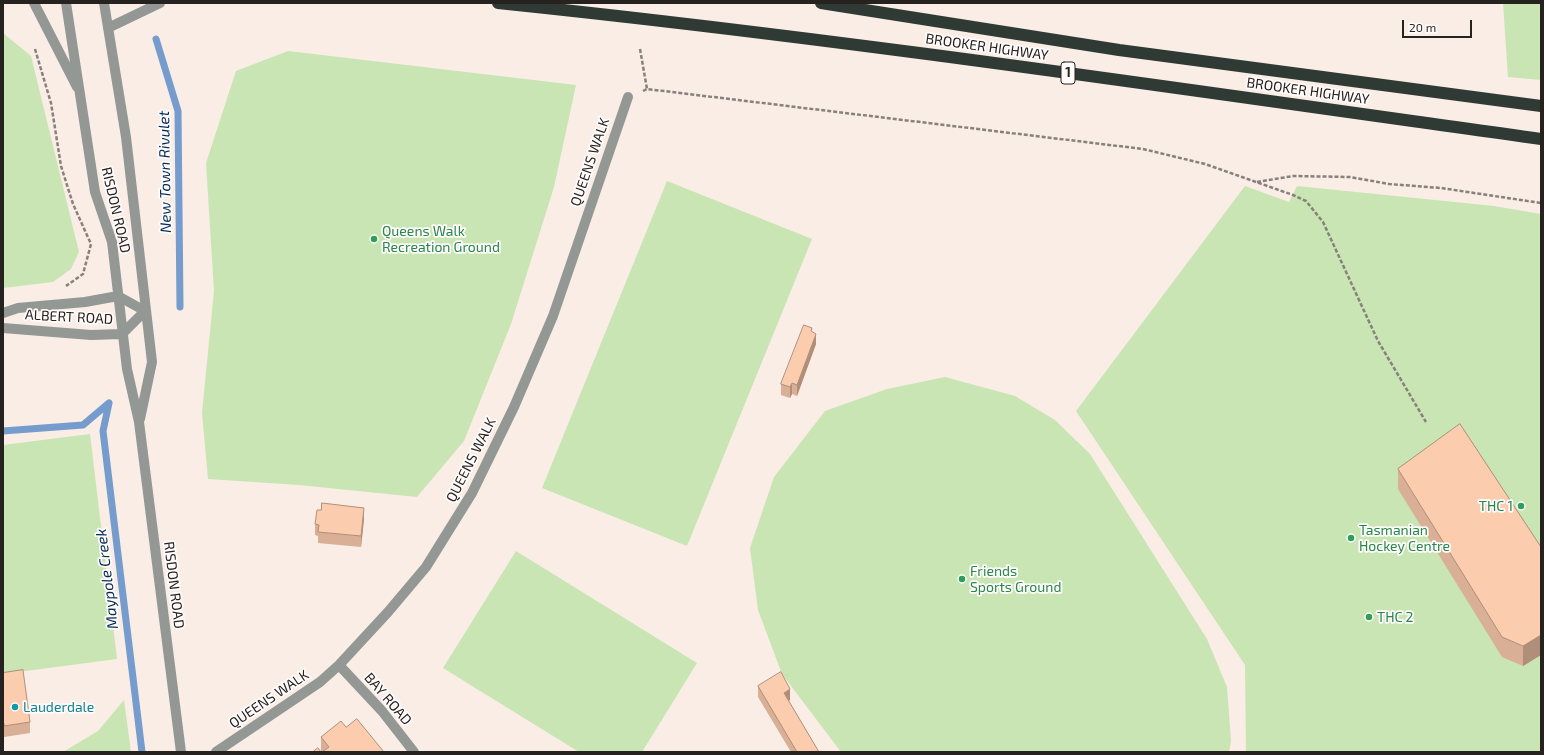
<!DOCTYPE html>
<html>
<head>
<meta charset="utf-8">
<style>
  body { margin:0 }
  #map { position:relative; width:1544px; height:755px; overflow:hidden; background:#f9ede6; font-family:"Exo 2",sans-serif }
  canvas { display:block }
  .frame { position:absolute; inset:0; border:4px solid #262220; pointer-events:none }
  .scale { position:absolute; left:1402px; top:20px; width:70px; height:18px; box-sizing:border-box; border:2px solid #262220; border-top:0; padding-left:5px; font-size:12px; line-height:14px; white-space:nowrap; color:#262220; -webkit-text-stroke:3px #fffcfb; paint-order:stroke }
</style>
</head>
<body>
<div id="map">
<canvas width="1544" height="755"></canvas>
<div class="frame"></div>
<div class="scale">20 m</div>
</div>
<script>
const context = document.querySelector('canvas').getContext('2d');
context.lineJoin = 'round';
function fillPath(path, color) { context.fillStyle = color; context.fill(path, 'evenodd'); }
function strokePath(path, color, width, dash) { context.strokeStyle = color; context.lineWidth = width; context.lineCap = dash ? 'butt' : 'round'; context.setLineDash(dash || []); context.stroke(path); }
function drawText(font, color, halo, rows, align = 'center') {
  context.font = font + ' "Exo 2",sans-serif'; context.lineWidth = 3.5; context.setLineDash([]); context.textBaseline = 'middle'; context.strokeStyle = halo; context.fillStyle = color; for (const [text, x, y, turn = 0] of rows) {
    context.save(); context.translate(x, y); context.rotate((+turn || 0) * Math.PI / 180); context.textAlign = isNaN(turn) ? turn : align; if (halo) context.strokeText(text, 0, 0); context.fillText(text, 0, 0); context.restore();
  }
}
fillPath(new Path2D(`
  M1503 3H1541V80L1508 77Z
  M3 33 31 56 79 252 71 269 53 282 3 288Z
  M288 51 576 85 554 187 511 324 464 441 417 497 299 485 208 479 202 413 214 291 206 163 236 71Z
  M667 181 812 239 687 546 542 488Z
  M1245 186 1289 202 1297 186 1494 206 1541 214V752H1246L1245 665 1076 411Z
  M945 377 1015 396 1055 420 1090 454 1207 639 1227 687 1231 741 1229 752H841L782 674 758 610 750 548 774 477 825 411 887 389Z
  M90 434 117 659 3 674V445Z
  M516 551 697 663 642 752H579L443 668Z
  M124 700 131 752H63L98 731Z`), '#c9e5b3');
strokePath(new Path2D(`
  M156 39 178 111 180 307
  M109 403 103 431 142 752
  M3 431 83 425 109 403`), '#759ccd', 7);
strokePath(new Path2D(`
  M35 49 51 103 61 166 73 204 91 244 83 274 66 286
  M640 49 647 89
  M643 91 647 89 1143 149 1205 164 1293 195 1306 201 1323 222 1378 341 1426 422
  M1257 182 1293 176 1350 177 1389 184 1441 188 1541 203`), '#88807c', 2.5, [4, 2]);
strokePath(new Path2D(`
  M34 3 77 87
  M66 3 95 192 112 242 127 369 139 422 181 752
  M104 3 126 137 152 362 140 419
  M108 28 160 3
  M3 313 18 308 85 302 118 296 145 311
  M3 328 91 335 122 334 145 311
  M339 665 382 711 414 752
  M216 752 320 682 339 665 388 612 426 567 472 493 514 407 553 316 628 97`), '#939895', 10);
strokePath(new Path2D(`
  M498 3C847 39 1194 91 1541 139
  M821 3 1119 50 1541 106`), '#303a34', 12);
fillPath(new Path2D(`
  M812 332 816 344 797 396 792 394 790 398 781 395V384Z
  M1398 469 1541 547V655L1523 666 1502 657 1398 489Z
  M364 519 361 547 318 543V536L315 535V524Z
  M3 673 30 722V733L4 737V734H3Z
  M758 686 790 700 789 701 819 752H791L758 697Z
  M346 727 384 752H321V737Z`), '#d9af96');
fillPath(new Path2D(`
  M816 334V344L797 396V385Z
  M792 383V394L790 398V387Z
  M364 508V519L361 547V536Z
  M1541 635V655L1523 666V646Z
  M790 689V700L784 704V693Z`), '#b08f7a');
const building = new Path2D(`
  M804 325 812 328 811 331 816 334 797 385 792 383 790 387 781 384Z
  M1460 424 1541 547V635L1523 646 1502 637 1398 469Z
  M322 503 364 508 361 536 318 532 319 525 315 524 317 510H321Z
  M23 670 30 722 4 726V723H3V673Z
  M781 672 790 689 784 693 819 752H797L758 686Z
  M357 719 384 752H322L329 747 321 737 341 721 346 727Z
  M318 748 321 752H313Z`);
fillPath(building, '#fcccae');
strokePath(building, '#b08f7a', 1);
for (const [x, y, r, color] of [
  [374,239,4,"#2e9e5b"],
  [1521,506,4,"#2e9e5b"],
  [1351,538,4,"#2e9e5b"],
  [962,579,4,"#2e9e5b"],
  [1369,617,4,"#2e9e5b"],
  [15,707,4,"#0f9aa8"]
]) { const dot = new Path2D(); dot.arc(x, y, r, 0, 2 * Math.PI); context.fillStyle = color; context.fill(dot); strokePath(dot, '#fffcfb', 1.5); }
for (const [x, y, w] of [
  [1068,73,14]
]) { const box = new Path2D(); box.roundRect(x - w / 2, y - 11, w, 22, 3); context.fillStyle = '#fffcfb'; context.fill(box); strokePath(box, '#262220', 1); }
drawText('bold 13px', '#262220', null, [
  ["1",1068,73]
]);
drawText('14px', '#262220', '#fffcfb', [
  ["BROOKER HIGHWAY",987,47,8],
  ["BROOKER HIGHWAY",1308,91,8],
  ["QUEENS WALK",590,162,-71],
  ["RISDON ROAD",116,210,77],
  ["ALBERT ROAD",69,317,3],
  ["QUEENS WALK",471,460,-63],
  ["RISDON ROAD",174,585,83],
  ["QUEENS WALK",269,699,-34],
  ["BAY ROAD",388,699,49]
]);
drawText('14px', '#27864d', '#fffcfb', [
  ["Queens Walk",382,231],
  ["Recreation Ground",382,247],
  ["THC 1",1513,506,"right"],
  ["Tasmanian",1359,530],
  ["Hockey Centre",1359,546],
  ["Friends",970,571],
  ["Sports Ground",970,587],
  ["THC 2",1377,617]
], 'left');
drawText('14px', '#0d838f', '#fffcfb', [
  ["Lauderdale",23,707]
], 'left');
drawText('italic 15px', '#032c58', '#fffcfb', [
  ["New Town Rivulet",165,172,-91],
  ["Maypole Creek",107,579,-97]
]);
</script>
</body>
</html>
